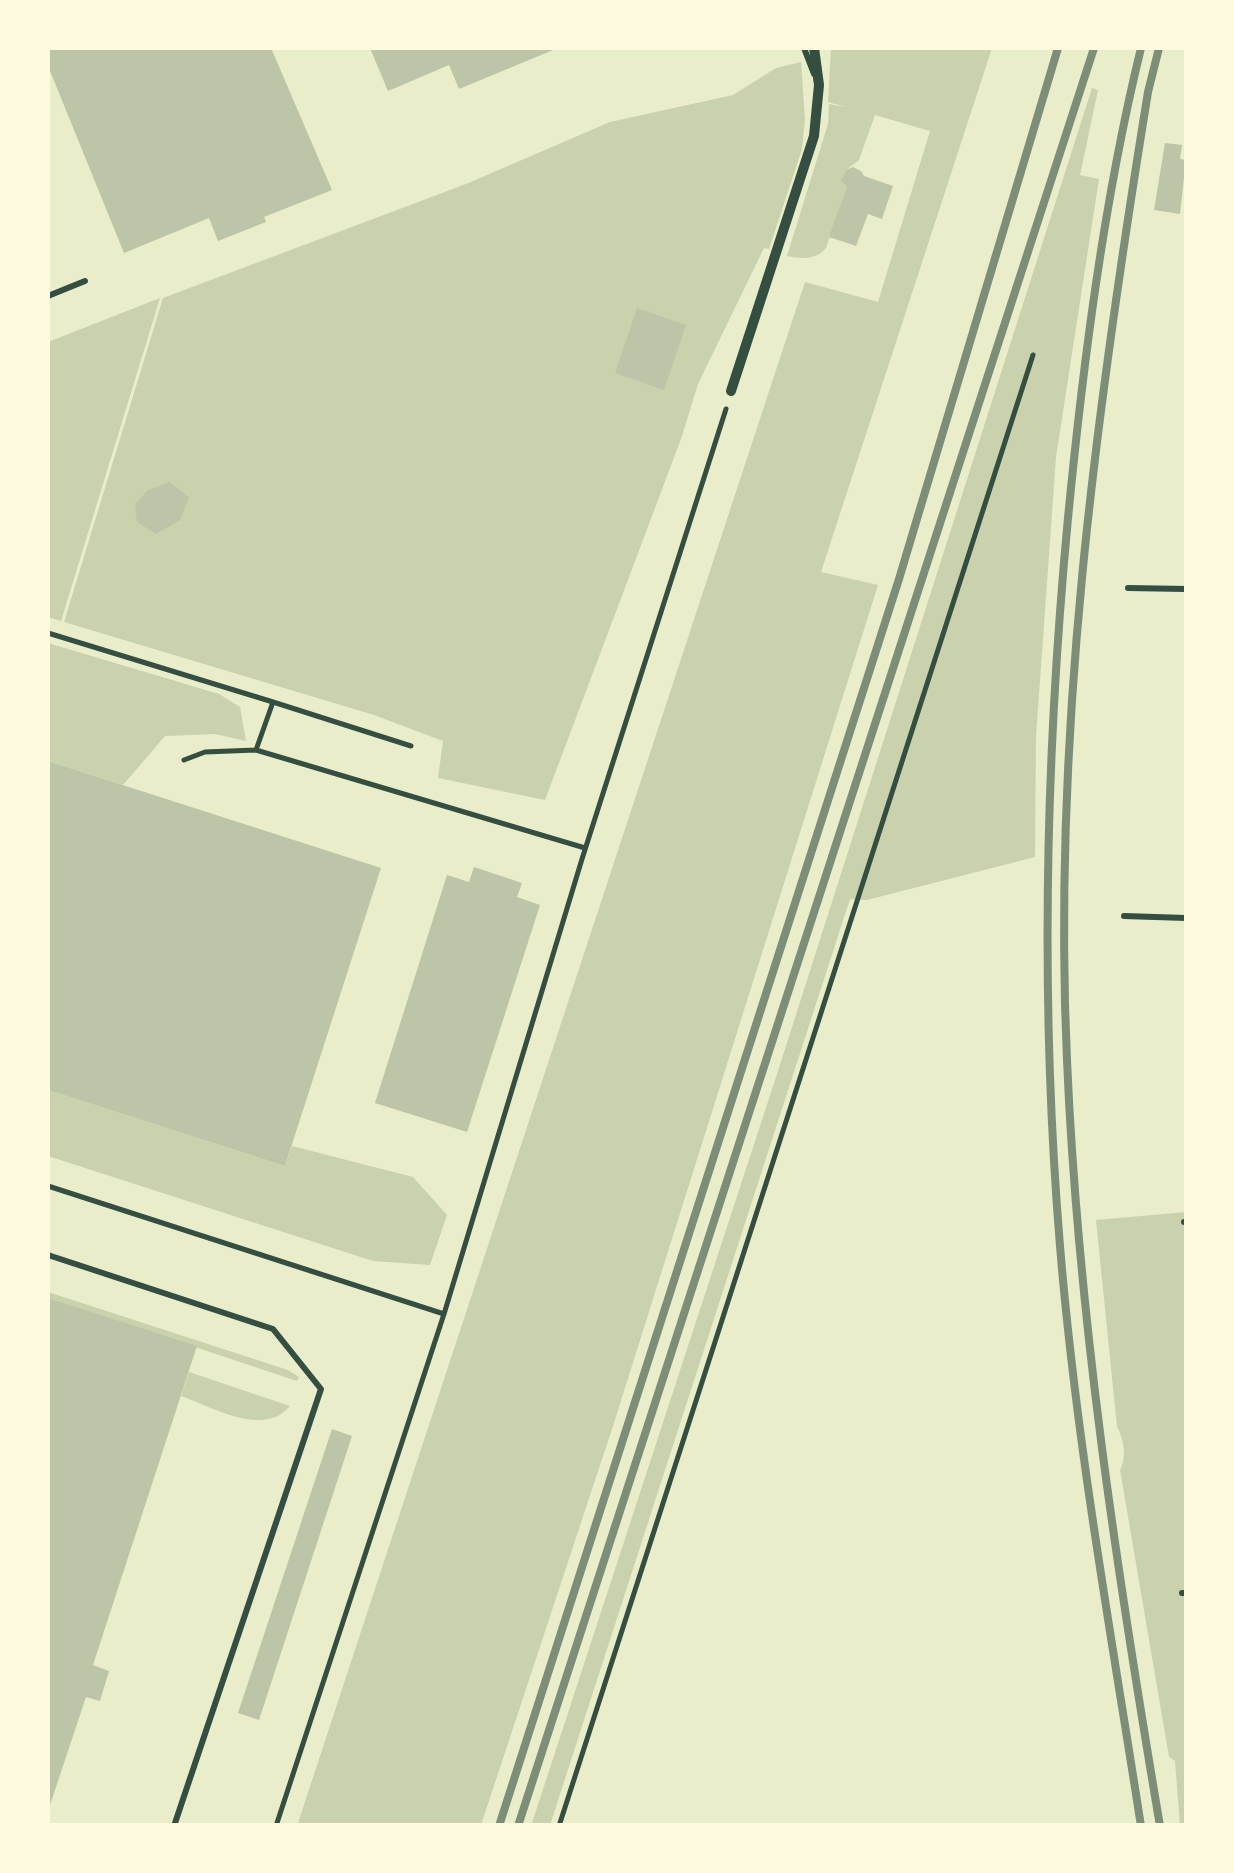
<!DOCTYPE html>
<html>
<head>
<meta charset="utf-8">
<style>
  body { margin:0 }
  #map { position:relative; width:1234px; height:1873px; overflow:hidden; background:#e9edc9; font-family:Lato,sans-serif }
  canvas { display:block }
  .frame { position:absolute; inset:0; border:50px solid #fefae0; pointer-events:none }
</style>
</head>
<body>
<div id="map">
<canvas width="1234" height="1873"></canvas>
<div class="frame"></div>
</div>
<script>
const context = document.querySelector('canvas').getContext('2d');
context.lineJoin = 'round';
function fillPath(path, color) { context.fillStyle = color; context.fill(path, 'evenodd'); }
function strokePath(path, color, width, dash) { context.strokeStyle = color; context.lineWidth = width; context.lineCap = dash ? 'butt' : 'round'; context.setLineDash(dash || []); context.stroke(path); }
fillPath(new Path2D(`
  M831 48H992L821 572 878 585 613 1426 481 1825 297 1826 805 282 878 302 930 131 875 115 859 160 846 170 842 180 847 186 826 248C816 260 802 259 787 256L828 124 829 104 846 107 828 102Z
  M801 62 805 119 802 149 769 249 764 248 698 384 681 439 545 800 438 778 443 741 374 715 64 622 163 298 466 184 610 122 733 95 776 68Z
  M1092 88 1098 90 1080 175 1099 179 1056 457 1036 736 1035 857 867 900 850 899 550 1825 531 1826 777 1074Z
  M160 298 61 621 48 617V342Z
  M48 643 219 694 240 707 246 741 215 734 165 736 123 785 48 761Z
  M48 1090 285 1166 292 1146 413 1177 447 1215 430 1265 373 1261 48 1156Z
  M1186 1212V1825H1180L1175 1761 1169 1757 1120 1470C1127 1458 1124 1439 1117 1427L1096 1220Z
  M48 1292 288 1370 299 1377 297 1381 48 1298Z
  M189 1372 290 1406C263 1438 213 1407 181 1396Z`), '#cad2ad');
fillPath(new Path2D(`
  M48 48H271L332 190 264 217 266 222 218 241 209 218 124 253 48 66Z
  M370 48H558L459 89 449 65 388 91Z
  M1165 143 1182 145 1180 159 1186 160 1180 214 1154 210Z
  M853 167 861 171 864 176 893 186 882 219 868 214 856 246 829 237 847 186 841 181 846 170Z
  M637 308 686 325 664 390 615 373Z
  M169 482 189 497 180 520 156 534 137 522 135 505 147 491Z
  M48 761 381 868 285 1166 48 1090Z
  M474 867 522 883 517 897 540 905 467 1132 375 1103 447 875 469 882Z
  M48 1298 197 1346 93 1665 109 1671 100 1701 86 1697 48 1811Z
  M332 1429 352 1436 259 1720 238 1713Z`), '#bcc5a7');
strokePath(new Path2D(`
  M48 633 273 702 256 750
  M273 702 411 746
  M184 760 205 752 256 750 585 848
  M48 1186 444 1314
  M276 1826 444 1314 582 859 726 409
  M559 1826 1033 355`), '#344e41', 5);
strokePath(new Path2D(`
  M804 48 814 74
  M48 296 85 281
  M1128 588 1186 589
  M1124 916 1186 918
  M1184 1222H1186
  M48 1255 273 1329 321 1389 174 1826
  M1182 1593H1186`), '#344e41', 6);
strokePath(new Path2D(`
  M731 391 814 136 819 85 814 48`), '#344e41', 10);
strokePath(new Path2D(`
  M1141 48C1104 199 1083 364 1068 518 1045 761 1040 1004 1060 1246 1076 1441 1111 1633 1141 1826
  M1159 48 1148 92C1096 412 1052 734 1067 1060 1078 1317 1117 1572 1160 1826
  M499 1826 899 579 1058 48
  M518 1826 1094 48`), '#7c8e77', 8);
</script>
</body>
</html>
